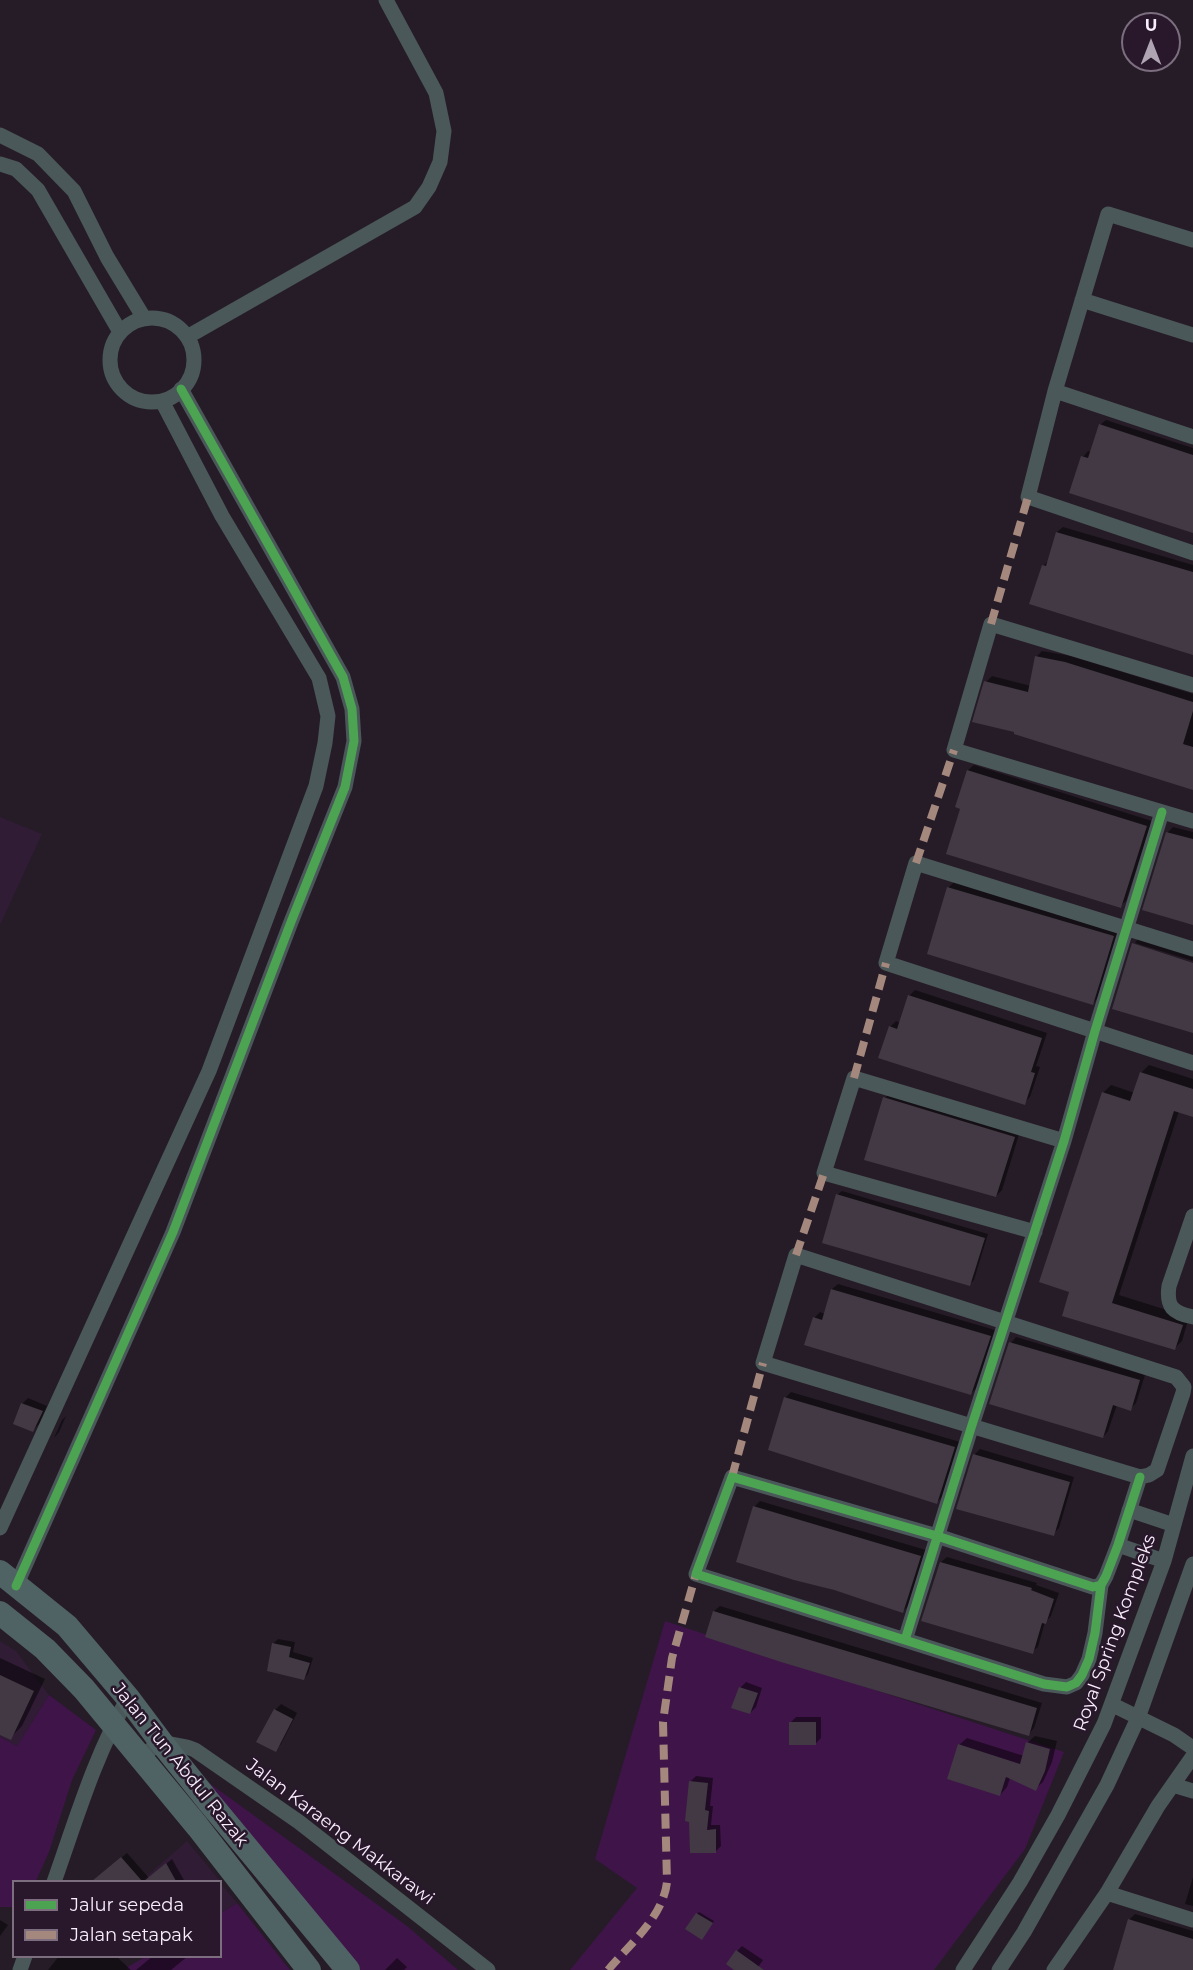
<!DOCTYPE html>
<html>
<head>
<meta charset="utf-8">
<style>
  body { margin:0 }
  #map { position:relative; width:1193px; height:1970px; overflow:hidden; background:#261c28; font-family:Montserrat,sans-serif }
  canvas { display:block }
  .legend { position:absolute; left:12px; top:1880px; width:210px; height:78px; box-sizing:border-box; background:#29182c; border:2px solid #7c6e7f; margin:0; padding:8px 10px; list-style:none; font-size:18px; color:#f9eefc }
  .legend li { display:flex; align-items:center; gap:12px; height:30px }
  .legend b { width:30px; border:2px solid #7c6e7f }
  .north { position:absolute; left:1121px; top:12px; width:60px; height:60px; box-sizing:border-box; background:#29182c; border:2px solid #7c6e7f; border-radius:50%; rotate:0deg; font-size:16px; font-weight:700; line-height:24px; text-align:center; color:#f9eefc }
  .north::after { content:''; display:block; margin:auto; width:21px; height:27px; background:#afa4b2; clip-path:polygon(50% 0,100% 100%,50% 72%,0 100%) }
</style>
</head>
<body>
<div id="map">
<canvas width="1193" height="1970"></canvas>
<ul class="legend">
<li><b style="height:8px;background:#4ca352"></b>Jalur sepeda</li>
<li><b style="height:8px;background:#a5887d"></b>Jalan setapak</li>
</ul>
<div class="north">U</div>
</div>
<script>
const context = document.querySelector('canvas').getContext('2d');
context.lineJoin = 'round';
function fillPath(path, color) { context.fillStyle = color; context.fill(path, 'evenodd'); }
function strokePath(path, color, width, dash) { context.strokeStyle = color; context.lineWidth = width; context.lineCap = dash ? 'butt' : 'round'; context.setLineDash(dash || []); context.stroke(path); }
function drawText(font, color, halo, rows, align = 'center') {
  context.font = font + ' Montserrat,sans-serif'; context.lineWidth = 5; context.setLineDash([]); context.textBaseline = 'middle'; context.strokeStyle = halo; context.fillStyle = color; for (const [text, x, y, turn = 0] of rows) {
    context.save(); context.translate(x, y); context.rotate((+turn || 0) * Math.PI / 180); context.textAlign = isNaN(turn) ? turn : align; if (halo) context.strokeText(text, 0, 0); context.fillText(text, 0, 0); context.restore();
  }
}
fillPath(new Path2D(`
  M0 817 42 834 0 925Z
  M0 1641 16 1651 49 1695 17 1746 0 1737Z
  M187 1841 220 1881 140 1882Z
  M220 1883 237 1903 221 1913H220Z`), '#301c34');
fillPath(new Path2D(`
  M665 1621 1064 1752 1025 1849 934 1970H570L637 1888 595 1859Z
  M49 1695 96 1730 72 1780 49 1852 36 1881 14 1882 13 1907H0V1737L17 1746Z
  M180 1762 407 1926 458 1970H344Z
  M237 1903 290 1970H128L126 1968 145 1957 220 1956 221 1913Z`), '#3f1448');
fillPath(new Path2D(`
  M1106 420 1193 448V531L1083 457 1088 451 1091 452 1100 425Z
  M1063 527 1193 565V652L1043 566 1049 560 1057 532Z
  M1042 651 1071 656 1193 694V788L986 682 992 676 1031 686 1036 657Z
  M974 765 1152 821 1126 901 1120 906 962 808 968 770Z
  M1173 827 1193 832V923L1144 909 1168 832Z
  M954 882 1119 931 1098 998 1092 1004 948 888Z
  M1139 938 1193 955V961L1135 943Z
  M915 990 1047 1033 1036 1066 1040 1067 1030 1097 1024 1103 890 1027 896 1021 901 1023 909 996Z
  M1149 1065 1193 1079V1115L1179 1111 1119 1295 1189 1317 1182 1341 1174 1349 1071 1291 1103 1093 1111 1085 1135 1093 1141 1073Z
  M891 1092 1020 1131 1002 1190 996 1196 885 1098Z
  M842 1191 988 1234 974 1280 969 1285 837 1195Z
  M838 1284 995 1330 977 1388 971 1393 814 1318 820 1312 825 1314 832 1289Z
  M1016 1337 1145 1375 1136 1403 1130 1409 1117 1405 1108 1431 1103 1437 1011 1343Z
  M791 1392 960 1442 943 1496 937 1502 785 1398Z
  M28 1398 47 1406 39 1424 33 1430 22 1404Z
  M66 1416 59 1432 54 1438 62 1420Z
  M980 1449 1074 1477 1059 1528 1053 1534 975 1454Z
  M760 1501 926 1550 908 1606 903 1611 738 1561 755 1506Z
  M947 1557 1037 1583 1036 1585 1059 1593 1051 1616 1045 1622 1038 1647 1032 1652 941 1562Z
  M720 1606 1042 1703 1034 1728 1029 1734 714 1611Z
  M278 1639 295 1642 293 1652 313 1658 308 1674 304 1679 268 1669 274 1643Z
  M0 1658 45 1679 22 1726 10 1738 0 1733Z
  M746 1682 762 1688 756 1707 750 1713 740 1688Z
  M281 1704 297 1713 281 1744 275 1750V1710Z
  M796 1717H821V1738L815 1744 791 1722Z
  M1035 1736 1057 1741 1052 1762 1043 1782 1035 1789 1010 1778 1007 1787 1000 1795 959 1745 967 1738 1024 1756 1027 1743Z
  M696 1776 713 1778 710 1806H713L711 1825H720L721 1846 716 1851 692 1852 691 1781Z
  M127 1853 149 1878 172 1859 185 1882H93Z
  M1193 1877V1906L1185 1904Z
  M699 1912 714 1921 704 1935 697 1914Z
  M1135 1914 1193 1931V1970H1113L1129 1920Z
  M0 1920 8 1925 0 1936Z
  M742 1946 763 1960 756 1970H737V1951Z
  M59 1956H116L131 1970H48Z
  M153 1956H188L171 1970H136Z
  M397 1958 407 1967 404 1970H385Z`), '#0007');
fillPath(new Path2D(`
  M1099 424 1193 455V533L1069 493 1081 456 1088 458Z
  M1056 532 1193 572V655L1029 604 1042 565 1046 566Z
  M1035 656 1065 662 1193 702V711L1183 744 1193 747V790L1014 734V732L972 722 984 681 1028 692Z
  M967 770 1147 826 1121 908 946 854 960 809 955 807Z
  M1166 832 1193 839V925L1142 910Z
  M947 887 1114 936 1093 1005 927 954Z
  M1132 943 1193 963V1033L1112 1009Z
  M908 995 1042 1038 1031 1072 1035 1073 1025 1105 878 1058 889 1026 897 1029Z
  M1140 1072 1193 1089V1117L1174 1111 1112 1303 1183 1325 1175 1350 1062 1316 1069 1292 1039 1282 1102 1092 1130 1101Z
  M883 1097 1015 1137 996 1197 864 1160Z
  M836 1194 985 1238 970 1286 822 1243Z
  M831 1289 991 1336 971 1395 804 1345 813 1317 822 1320Z
  M1009 1342 1140 1380 1131 1411 1113 1405 1103 1438 989 1404Z
  M784 1397 955 1447 937 1504 768 1450Z
  M21 1403 43 1411 33 1432 13 1424Z
  M973 1454 1070 1482 1054 1536 956 1509Z
  M753 1506 921 1556 903 1613 834 1590 794 1580 736 1562Z
  M940 1562 1032 1588 1031 1590 1054 1599 1046 1624 1042 1623 1033 1654 921 1621Z
  M713 1611 1037 1708 1029 1736 781 1662 705 1637Z
  M272 1643 291 1647 289 1657 310 1663 304 1680 267 1671Z
  M0 1675 34 1691 11 1740 0 1735Z
  M739 1687 758 1693 750 1714 731 1708Z
  M274 1709 293 1719 276 1752 256 1742Z
  M789 1722H816V1745H789Z
  M1026 1742 1050 1749 1045 1771 1036 1791 1006 1777 1000 1796 947 1779 958 1744 1020 1764Z
  M689 1781 708 1783 705 1810 709 1811 707 1830 716 1829V1853H690L689 1822 685 1821Z
  M121 1857 142 1881H92Z
  M166 1863 176 1881H144Z
  M696 1913 713 1923 702 1940 685 1929Z
  M1128 1919 1193 1939V1970H1113Z
  M736 1950 764 1970H734L726 1964Z`), '#423944');
strokePath(new Path2D(`
  M0 135 38 154 74 191 107 257 144 318
  M0 164 16 169 38 190 120 332
  M1082 300 1193 335
  M110 360a42 42 0 1 1 84 0a42 42 0 1 1-84 0Z
  M187 337 415 207 429 187 440 162 444 131 436 93 386 0
  M1055 391 1108 214 1193 240
  M1193 437 1055 391 1028 497 1193 553
  M1193 685 991 624 954 750 1193 821
  M1193 949 916 863 886 963 1193 1063
  M1193 1216 1169 1286C1166 1307 1173 1313 1193 1317
  M1035 1232 824 1173 854 1078 1064 1141
  M796 1255 1176 1377 1184 1387 1183 1393 1157 1470 1149 1475 1140 1477 763 1363Z
  M1129 1510 1174 1525
  M0 1528 209 1071 316 786 325 743 328 716 319 678 222 516 162 401
  M1118 1545 1164 1561
  M1101 1585 1093 1587 937 1536 732 1477 696 1574 1044 1684 1067 1687 1076 1683 1082 1675 1089 1659 1095 1633 1101 1585 1106 1576 1118 1545 1140 1477
  M16 1586 173 1232 291 922 345 787 354 741 352 709 343 677 181 389
  M905 1640 972 1425 1064 1141 1095 1031 1162 812
  M1113 1705 1174 1735 1193 1748
  M139 1758 161 1742 187 1747 195 1750 299 1822 488 1970
  M1173 1785 1193 1791
  M54 1882C76 1820 95 1755 128 1698
  M1107 1893 1193 1920
  M20 1970 25 1956
  M963 1970 1020 1882 1058 1815 1104 1724 1164 1561 1193 1456
  M999 1970 1024 1932 1107 1785 1138 1718 1193 1564
  M1054 1970 1107 1893 1158 1806 1193 1756`), '#4a5859', 15);
strokePath(new Path2D(`
  M0 1572 67 1626 128 1698 161 1742 209 1802 348 1970
  M0 1613 45 1649 84 1689 198 1827 309 1970`), '#4f6264', 24);
strokePath(new Path2D(`
  M991 624 1028 497
  M916 863 954 750
  M854 1078 886 963
  M796 1255 824 1173
  M732 1477 763 1363
  M608 1970C630 1944 663 1917 667 1882L663 1722 672 1658 696 1574`), '#a5887d', 8, [15, 8]);
strokePath(new Path2D(`
  M1101 1585 1093 1587 937 1536 732 1477 696 1574 1044 1684 1067 1687 1076 1683 1082 1675 1089 1659 1095 1633 1101 1585 1106 1576 1118 1545 1140 1477
  M16 1586 173 1232 291 922 345 787 354 741 352 709 343 677 181 389
  M905 1640 972 1425 1064 1141 1095 1031 1162 812`), '#4ca352', 9);
drawText('18px', '#f9eefc', '#29182c', [
  ["Royal Spring Kompleks",1115,1633,-70],
  ["Jalan Tun Abdul Razak",180,1765,51],
  ["Jalan Karaeng Makkarawi",340,1832,37]
]);
</script>
</body>
</html>
